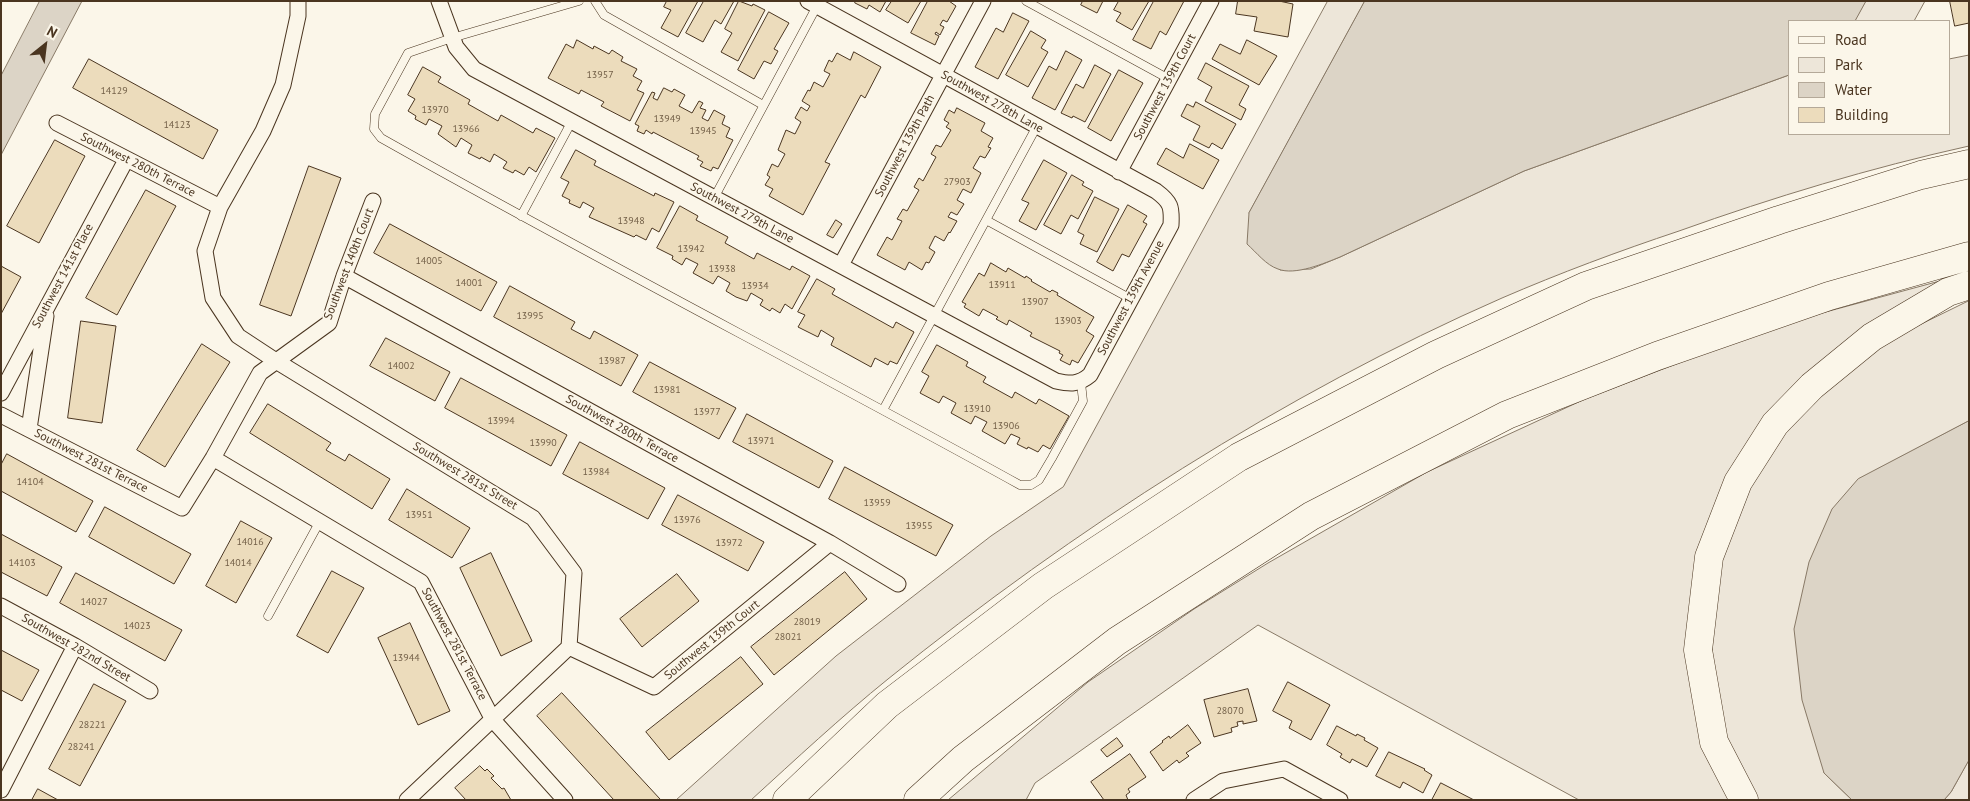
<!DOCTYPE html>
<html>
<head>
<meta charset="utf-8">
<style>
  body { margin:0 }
  #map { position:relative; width:1970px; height:801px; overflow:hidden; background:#fbf6e9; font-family:"PT Sans",sans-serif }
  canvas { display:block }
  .frame { position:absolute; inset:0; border:2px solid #4a3520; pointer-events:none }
  .legend { position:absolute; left:1788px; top:20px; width:162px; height:115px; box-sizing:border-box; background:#fbf6e9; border:1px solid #b4a999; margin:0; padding:6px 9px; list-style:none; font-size:15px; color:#4a3520 }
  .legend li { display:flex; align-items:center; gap:10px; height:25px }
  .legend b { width:25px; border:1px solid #b4a999 }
  .north { position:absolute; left:20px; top:20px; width:50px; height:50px; -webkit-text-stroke:4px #fbf6e9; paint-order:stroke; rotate:29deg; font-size:14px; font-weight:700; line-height:20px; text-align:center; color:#4a3520 }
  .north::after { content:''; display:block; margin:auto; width:18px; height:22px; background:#4a3520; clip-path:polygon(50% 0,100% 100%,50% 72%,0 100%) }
</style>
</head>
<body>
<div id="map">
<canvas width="1970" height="801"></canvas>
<div class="frame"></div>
<ul class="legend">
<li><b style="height:6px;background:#fbf6e9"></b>Road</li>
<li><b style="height:14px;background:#ede6d9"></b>Park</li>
<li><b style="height:14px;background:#dcd4c6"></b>Water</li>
<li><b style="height:14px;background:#ecdcbc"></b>Building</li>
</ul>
<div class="north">N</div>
</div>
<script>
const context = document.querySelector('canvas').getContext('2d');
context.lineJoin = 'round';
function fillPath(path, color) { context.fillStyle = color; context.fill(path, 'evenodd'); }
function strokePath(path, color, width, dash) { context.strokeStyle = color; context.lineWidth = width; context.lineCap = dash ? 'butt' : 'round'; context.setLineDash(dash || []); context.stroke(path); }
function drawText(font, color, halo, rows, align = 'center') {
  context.font = font + ' "PT Sans",sans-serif'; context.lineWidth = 4; context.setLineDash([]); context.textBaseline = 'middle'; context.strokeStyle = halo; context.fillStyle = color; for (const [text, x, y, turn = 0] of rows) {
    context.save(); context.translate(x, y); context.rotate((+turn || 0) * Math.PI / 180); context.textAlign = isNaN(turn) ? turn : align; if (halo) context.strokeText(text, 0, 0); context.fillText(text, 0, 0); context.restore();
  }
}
const green = new Path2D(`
  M1328 1H1365L1249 213 1280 270 1311 269 1340 257 1524 171 1789 75V134H1949V59L1969 55V146C1870 168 1774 197 1679 231 1619 251 1560 273 1502 298 1283 394 1074 529 888 679 841 717 796 759 751 800H676L836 656 991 536 1063 487Z
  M1866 1H1925L1914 21H1855Z
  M1955 277 1825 360 1700 563 1732 800H1579L1258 625 1035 783 1026 800H948L1088 682 1194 609 1268 563 1427 472 1585 399 1715 349 1822 313Z
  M1969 301V421L1858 480 1824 773 1852 800H1754L1731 750 1721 720 1714 681 1712 646 1722 555 1745 490 1785 427 1865 356 1905 332Z
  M1969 760V800H1944L1951 792Z`);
fillPath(green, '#ede6d9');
strokePath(green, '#887966', 1);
const water = new Path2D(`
  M40 1H82L1 155V76Z
  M1365 1H1866L1855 21H1789V75L1524 171 1340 257C1325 263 1295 276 1278 269 1266 265 1257 253 1247 244L1249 213Z
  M1969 421V760L1951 792 1944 800H1852L1824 773 1802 700 1794 629 1809 562 1832 509 1858 479Z`);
fillPath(water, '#dcd4c6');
strokePath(water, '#887966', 1);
const building = new Path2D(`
  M667 1H698L678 37 661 28 671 10 664 7Z
  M704 1H734L721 24 715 20 703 42 686 33Z
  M739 1 752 6 753 4 765 10 738 61 721 52 732 33 725 29Z
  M856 1H886L880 12 869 5 867 9 855 3Z
  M892 1H921L908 23 886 10Z
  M928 1H949L956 6 947 22 943 20 940 25 944 27 940 35 936 32 935 34 939 36 935 45 911 33Z
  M1083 1H1103L1097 13 1081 5Z
  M1119 1H1149L1132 30 1116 21 1121 13 1114 10Z
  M1154 1H1184L1166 35 1160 31 1151 49 1133 40Z
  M1238 1H1279L1293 4 1288 37 1254 31 1257 17 1236 14Z
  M1950 1H1969V23L1955 26Z
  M769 12 789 23 774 49 778 51 771 64 764 61 754 79 738 70Z
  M1013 13 1029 21 998 79 975 67 996 28 1003 32Z
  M1031 31 1046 40 1041 48 1048 52 1028 87 1006 75Z
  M577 40 593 49 594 46 609 54 612 50 623 57 621 61 637 69 633 76 642 81 637 90 644 93 630 121 601 106 604 102 581 90 579 94 548 78 566 44 573 48Z
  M1247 40 1277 56 1259 85 1212 59 1220 44 1240 54Z
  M1066 51 1082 60 1055 110 1032 98 1049 66 1056 70Z
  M854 52 881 67 865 98 861 95 825 162 830 164 803 215 769 196 773 189 765 185 770 177 767 175 772 164 778 167 785 154 778 150 786 130 795 134 801 122 795 118 801 107 807 111 810 106 802 101 808 90 810 91 814 82 823 87 830 74 824 71 829 60 832 62 837 53 850 60Z
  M89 59 218 130 203 159 73 88Z
  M1206 63 1249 86 1239 105 1246 109 1241 120 1205 101 1212 87 1198 79Z
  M1095 65 1111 74 1085 122 1073 116 1072 118 1061 113 1076 84 1083 88Z
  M423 67 441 77 438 82 470 100 468 104 498 121 501 115 533 133 536 128 555 138 536 172 529 167 524 175 515 170 513 173 503 168 507 162 494 154 490 162 481 157 480 159 468 153 472 145 461 138 456 147 438 134 442 126 429 119 426 125 415 119 416 116 408 111 415 99 408 95Z
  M1119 70 1143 83 1111 141 1088 128Z
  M664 88 672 92 674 89 685 95 679 106 692 113 699 101 703 103 700 108 706 110 702 118 708 121 714 110 725 116 722 124 730 128 726 137 733 140 718 169 713 167 711 171 700 166 703 162 697 159 699 156 653 132 652 134 646 130 644 134 637 131 639 126 635 124 652 92 655 93 653 98 657 100Z
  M1196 102 1236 124 1222 149 1212 143 1209 148 1193 140 1200 126 1181 116 1187 104 1193 107Z
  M957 108 985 123 981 131 993 138 988 147 991 148 985 158 980 156 973 168 981 173 971 193 963 189 957 200 964 204 957 215 951 212 948 217 957 221 950 233 949 232 944 241 935 236 929 248 935 252 929 263 926 262 922 270 909 262 905 270 877 255 887 237 892 240 902 221 897 219 903 209 907 211 919 190 914 187 919 178 923 181 936 157 931 154 936 145 941 147 951 130 946 127 949 123 944 120 949 110 954 113Z
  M55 140 85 156 39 243 7 226Z
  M1190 144 1219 160 1203 189 1157 164 1166 148 1183 158Z
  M576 150 596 161 594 165 654 196 655 193 674 202 659 232 652 228 646 240 636 235 634 237 589 217 594 208 583 202 580 208 569 203 570 200 562 196 569 182 561 178Z
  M1044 160 1067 173 1036 230 1019 221 1029 203 1022 200Z
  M309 166 341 178 291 316 260 305Z
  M1072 175 1084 182 1082 185 1093 191 1078 219 1071 215 1061 234 1044 225Z
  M146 190 176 206 117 315 86 298Z
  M1095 197 1119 209 1097 252 1080 244 1084 235 1078 232Z
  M1128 205 1147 216 1143 222 1147 224 1129 257 1122 254 1113 271 1097 262Z
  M680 206 698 216 696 220 728 237 725 243 754 259 757 253 790 270 792 266 810 276 792 309 785 304 780 313 772 308 770 311 760 305 763 300 751 293 747 301 736 297 726 291 730 283 718 276 713 284 693 273 698 264 686 258 682 265 672 259 673 256 657 248Z
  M836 220 842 224 833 238 827 235Z
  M390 224 497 282 481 311 374 253Z
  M991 263 1006 272 1008 268 1025 278 1026 276 1032 280 1031 281 1050 292 1052 290 1058 293 1057 295 1094 317 1086 331 1094 336 1078 363 1072 360 1070 365 1060 360 1063 355 1059 353 1060 351 1030 336 1032 333 1009 320 1007 325 996 319 998 317 983 309 979 316 964 307 966 304 962 302 979 273 984 276Z
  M1 266 21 277 1 314Z
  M817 279 835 289 832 294 893 328 896 322 914 332 897 364 890 361 888 365 875 358 871 367 831 345 834 338 821 330 818 337 798 327 805 315 798 312Z
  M510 286 575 322 571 329 590 339 594 331 638 355 621 386 494 317Z
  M81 321 116 326 102 423 68 418Z
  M386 338 450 372 435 401 370 366Z
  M202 344 230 362 165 467 137 450Z
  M937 345 968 362 966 366 986 377 983 382 1012 398 1015 392 1036 404 1039 399 1069 416 1050 449 1043 445 1038 452 1028 447 1027 449 1017 444 1020 438 1011 434 1005 444 982 431 987 422 975 416 971 424 951 413 956 403 943 396 939 403 920 393 929 376 922 372Z
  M650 362 736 408 719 439 633 392Z
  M461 378 567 435 551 466 445 408Z
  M268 404 331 443 326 450 345 461 349 454 390 479 372 509 250 433Z
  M747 414 833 461 819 488 733 442Z
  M580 442 665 488 648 519 563 474Z
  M7 454 93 501 76 532 1 491V465Z
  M845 467 953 525 936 556 829 499Z
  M407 489 470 528 452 558 389 520Z
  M678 495 764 542 748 571 662 525Z
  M105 507 191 554 174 584 89 537Z
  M241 521 272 538 236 603 206 586Z
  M1 534 62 567 47 596 1 572Z
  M491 553 532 641 501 656 460 568Z
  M332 571 364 588 328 653 297 636Z
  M845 572 867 599 774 675 751 647Z
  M76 573 182 630 165 661 60 603Z
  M677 574 699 601 642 647 620 619Z
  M410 623 450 711 418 725 378 638Z
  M1 650 39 670 22 701 1 690Z
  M741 657 763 684 669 760 646 732Z
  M1288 682 1330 705 1311 740 1289 728 1292 721 1273 711Z
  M94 684 126 701 80 786 49 769Z
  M1248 689 1257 721 1243 724V721L1237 722 1238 726 1231 728 1232 732 1214 737 1204 700Z
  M562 693 660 799V800H614L537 716Z
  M1188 725 1201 743 1186 753 1189 756 1179 763 1177 760 1163 771 1150 752 1163 742 1162 741 1169 736 1170 738Z
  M1337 726 1356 736 1357 734 1365 738 1364 740 1378 748 1367 767 1352 759 1350 763 1340 757 1342 754 1327 745Z
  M1117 738 1123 746 1107 757 1101 750Z
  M1389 752 1425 769 1424 770 1432 775 1423 793 1403 782 1400 788 1376 776Z
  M1130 754 1146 777 1128 789 1130 792 1126 795 1128 800H1104L1091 782Z
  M480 766 485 771 487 769 494 776 491 778 502 789 504 788 511 800H466L455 788Z
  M1441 783 1474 800H1432Z
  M38 789 58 800H32Z`);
fillPath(building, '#ecdcbc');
strokePath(building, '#4a3520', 1);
const lane = new Path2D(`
  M579 1 452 38 408 53 375 114 374 129 381 138C592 257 808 368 1020 485H1031L1039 480 1052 458 1083 401 1081 383
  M595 1 604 15 763 105
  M1026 1 1169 79
  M714 198 817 6
  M521 216 572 121
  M986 220 1131 299
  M883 410 1037 126
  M268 616 320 521`);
const street = new Path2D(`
  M298 1V16L283 85 263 131 220 207 205 251 213 298 238 336 276 361 533 518 574 573 569 647
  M439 1 456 47 474 69 1056 381C1070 384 1078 385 1090 375L1171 225C1172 207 1171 202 1156 191L808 1
  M57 123 220 207
  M1119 172 1211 1
  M841 265 983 1
  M344 276 830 543 898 584
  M1 393 126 160
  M1 415 182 508 213 458 260 373 329 323 344 276 373 201
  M29 429 46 316
  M213 458 421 582 493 720 565 800
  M1 606 75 646 150 691
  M1 790 75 646
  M407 800 569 647 654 687 830 543
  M1194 800 1223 781 1284 769 1340 800`);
const highway = new Path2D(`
  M787 800 887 705 1043 586 1239 457 1436 355 1586 286 1779 220 1921 175 1969 164
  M918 800 963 759 1117 641 1311 516 1507 415 1657 356 1829 296 1969 256
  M1744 800 1714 742 1698 650 1709 557 1738 482 1775 424 1812 386 1872 337 1948 292 1969 285`);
strokePath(lane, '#4a3520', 9);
strokePath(street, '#4a3520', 17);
strokePath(highway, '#4a3520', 29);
strokePath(lane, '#fbf6e9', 8);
strokePath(street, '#fbf6e9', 15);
strokePath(highway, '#fbf6e9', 28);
drawText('10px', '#725f47', null, [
  ["13957",600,75],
  ["14129",114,91],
  ["13970",435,110],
  ["13949",667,119],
  ["14123",177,125],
  ["13966",466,129],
  ["13945",703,131],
  ["27903",957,182],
  ["13948",631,221],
  ["13942",691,249],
  ["14005",429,261],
  ["13938",722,269],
  ["14001",469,283],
  ["13911",1002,285],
  ["13934",755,286],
  ["13907",1035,302],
  ["13995",530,316],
  ["13903",1068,321],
  ["13987",612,361],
  ["14002",401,366],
  ["13981",667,390],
  ["13910",977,409],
  ["13977",707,412],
  ["13994",501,421],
  ["13906",1006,426],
  ["13971",761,441],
  ["13990",543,443],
  ["13984",596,472],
  ["14104",30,482],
  ["13959",877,503],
  ["13951",419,515],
  ["13976",687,520],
  ["13955",919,526],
  ["14016",250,542],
  ["13972",729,543],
  ["14103",22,563],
  ["14014",238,563],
  ["14027",94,602],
  ["28019",807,622],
  ["14023",137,626],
  ["28021",788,637],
  ["13944",406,658],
  ["28070",1230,711],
  ["28221",92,725],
  ["28241",81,747]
]);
drawText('12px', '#4a3520', '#fbf6e9', [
  ["Southwest 139th Court",1165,87,-62],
  ["Southwest 278th Lane",992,102,29],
  ["Southwest 139th Path",905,146,-62],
  ["Southwest 280th Terrace",138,165,27],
  ["Southwest 279th Lane",742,213,28],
  ["Southwest 140th Court",349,264,-69],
  ["Southwest 141st Place",63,276,-62],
  ["Southwest 139th Avenue",1131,298,-62],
  ["Southwest 280th Terrace",622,429,29],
  ["Southwest 281st Terrace",91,461,27],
  ["Southwest 281st Street",465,476,31],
  ["Southwest 139th Court",712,640,-39],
  ["Southwest 281st Terrace",454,644,62],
  ["Southwest 282nd Street",76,648,30]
]);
</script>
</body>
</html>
